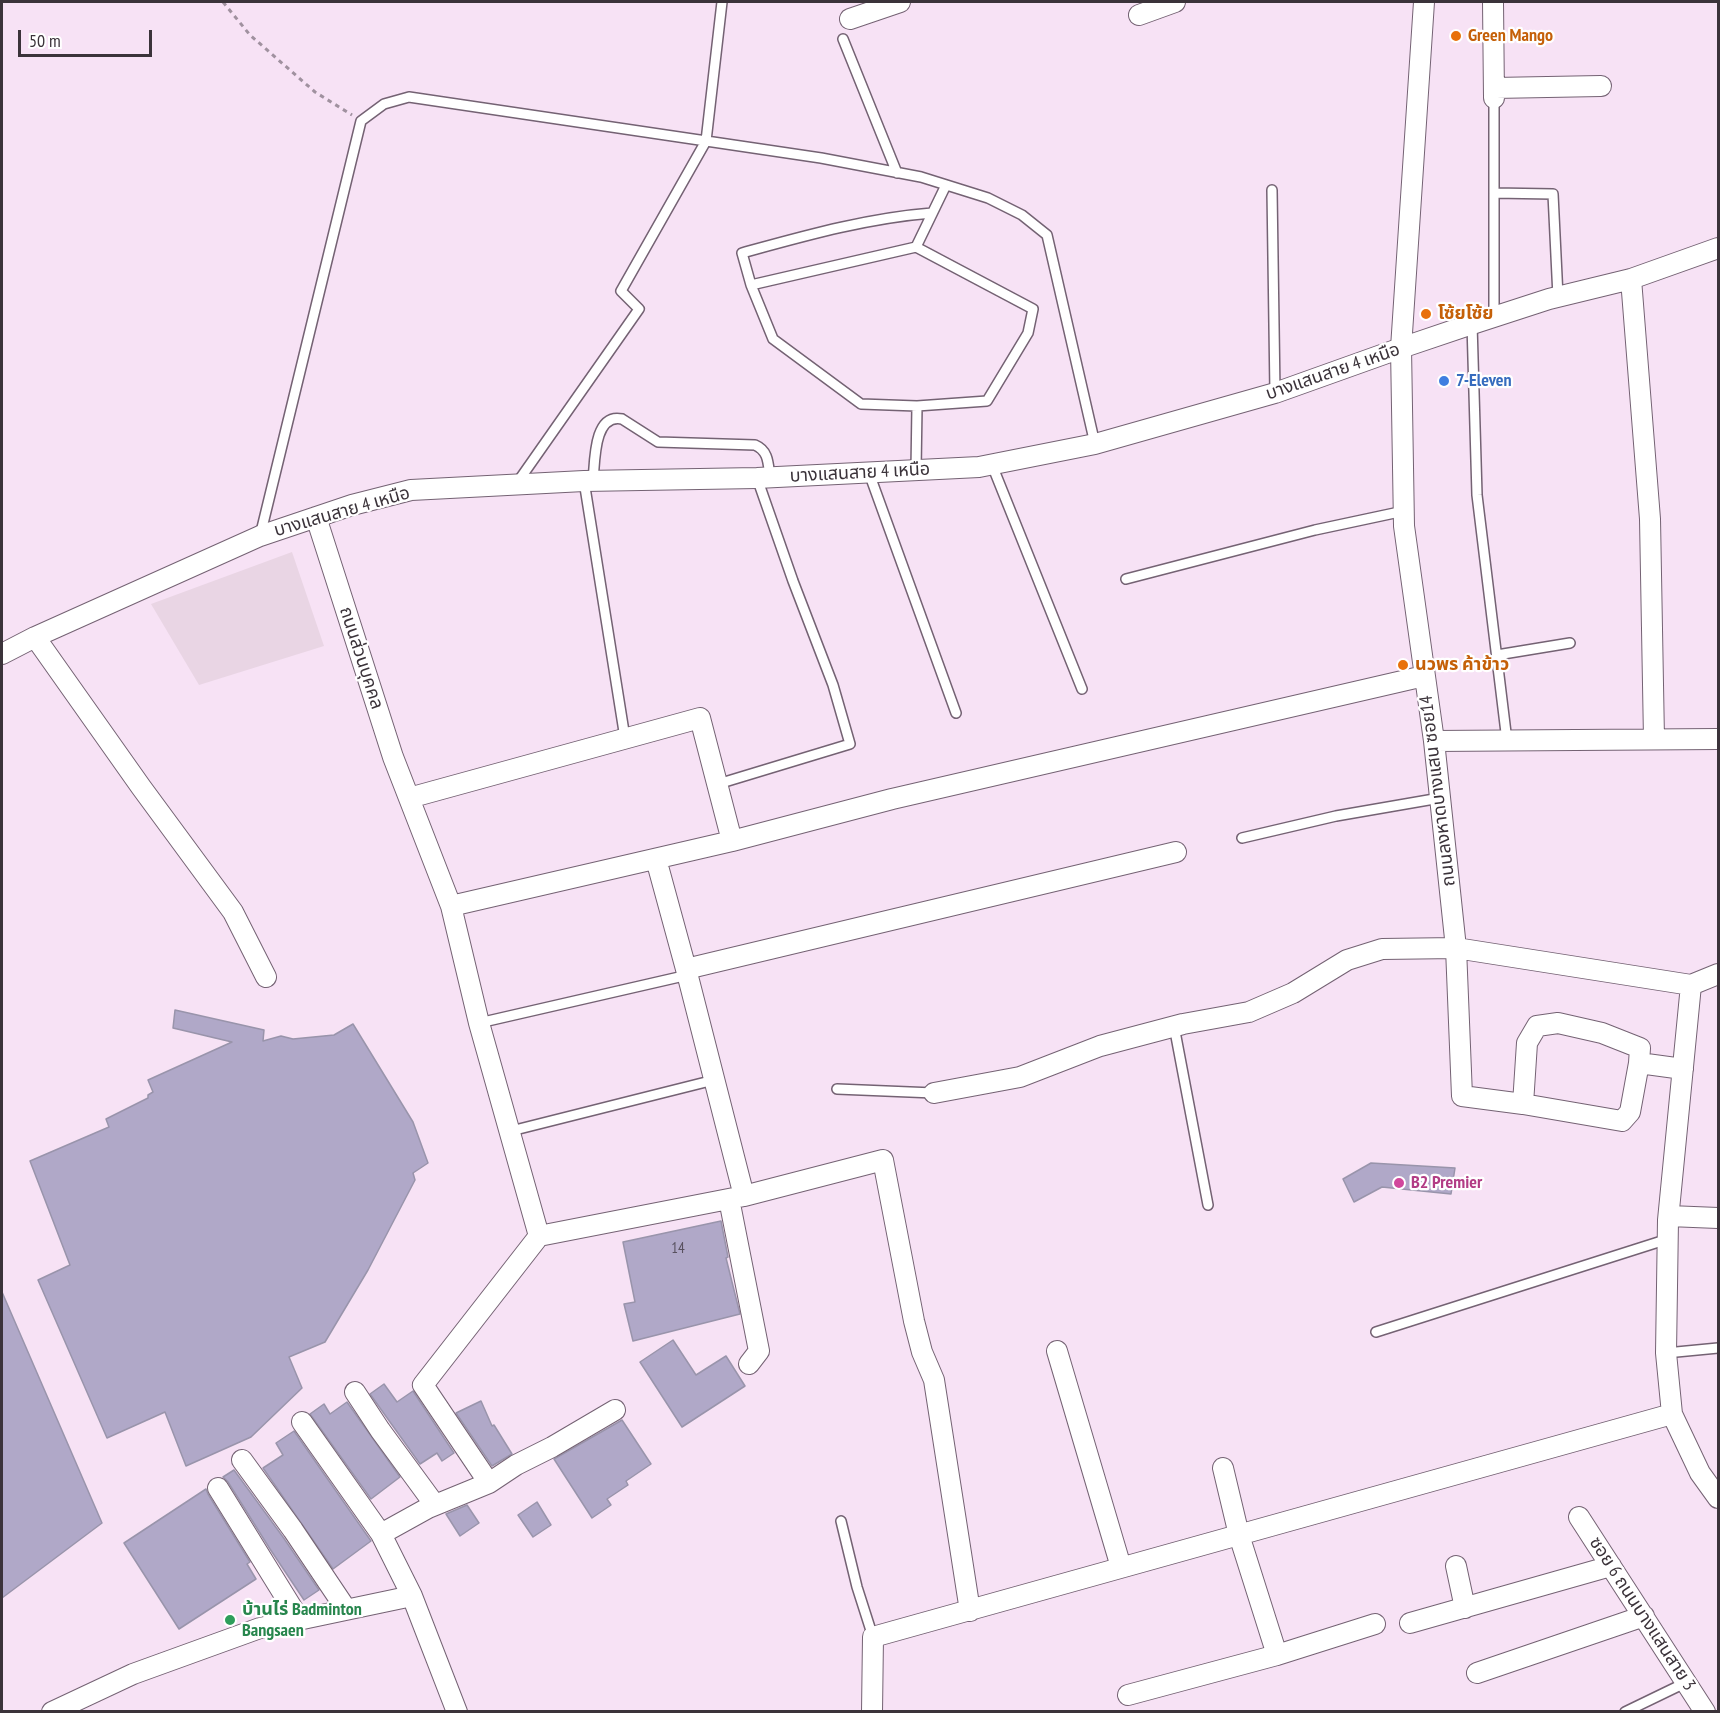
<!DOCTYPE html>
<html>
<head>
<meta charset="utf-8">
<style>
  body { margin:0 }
  #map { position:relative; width:1720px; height:1713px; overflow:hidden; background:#f7e2f5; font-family:"PT Sans Narrow",sans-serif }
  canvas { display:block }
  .frame { position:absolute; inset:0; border:3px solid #3b333a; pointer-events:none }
  .scale { position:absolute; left:18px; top:30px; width:134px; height:27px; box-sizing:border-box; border:3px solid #3b333a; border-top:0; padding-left:8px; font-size:18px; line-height:21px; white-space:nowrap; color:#3b333a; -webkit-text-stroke:4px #fff; paint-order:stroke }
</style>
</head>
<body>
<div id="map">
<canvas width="1720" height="1713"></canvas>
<div class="frame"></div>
<div class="scale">50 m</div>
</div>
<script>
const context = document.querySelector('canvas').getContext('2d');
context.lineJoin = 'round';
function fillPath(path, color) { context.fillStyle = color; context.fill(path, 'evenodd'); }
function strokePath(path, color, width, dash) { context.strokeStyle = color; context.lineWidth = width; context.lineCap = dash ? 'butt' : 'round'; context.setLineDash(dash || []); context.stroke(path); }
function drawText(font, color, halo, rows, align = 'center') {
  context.font = font + ' "PT Sans Narrow","Noto Sans Thai",sans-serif'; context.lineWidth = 4.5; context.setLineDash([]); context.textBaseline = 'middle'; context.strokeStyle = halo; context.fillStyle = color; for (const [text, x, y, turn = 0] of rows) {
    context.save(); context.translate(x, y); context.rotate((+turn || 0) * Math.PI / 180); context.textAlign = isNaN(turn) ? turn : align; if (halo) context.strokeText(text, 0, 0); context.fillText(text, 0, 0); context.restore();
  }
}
fillPath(new Path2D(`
  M292 552 324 646 199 685 151 604Z`), '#e9d5e4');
const building = new Path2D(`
  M175 1010 264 1030 263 1041 281 1036 293 1039 334 1035 353 1024 413 1122 428 1163 413 1173 415 1180 368 1270 325 1342 289 1357 302 1388 251 1437 186 1466 165 1412 107 1438 38 1280 70 1265 30 1161 109 1127 106 1119 148 1098V1095L153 1092 148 1080 232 1042 173 1028Z
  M1371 1163 1455 1168 1451 1194 1382 1187 1354 1202 1343 1179Z
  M721 1221 728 1257 726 1258 740 1314 633 1341 624 1304 635 1302 623 1242Z
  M2 1292 102 1523 2 1598Z
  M673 1340 696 1375 726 1356 745 1386 682 1427 640 1362Z
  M384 1384 397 1402 413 1391 454 1453 442 1461 437 1453 420 1464 370 1394Z
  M481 1401 492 1426 494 1425 512 1454 492 1466 456 1413Z
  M347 1402 400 1477 371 1499 310 1414 324 1404 330 1414Z
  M622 1420 651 1464 626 1481 628 1485 607 1499 611 1505 592 1518 554 1459Z
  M294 1431 371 1541 333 1569 263 1468 283 1455 276 1443Z
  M234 1470 283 1537 319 1590 304 1600 270 1549 228 1482 223 1477Z
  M206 1489 208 1494 250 1562 247 1564 256 1579 179 1629 124 1543Z
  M537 1502 551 1525 533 1537 518 1515Z
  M467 1505 479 1523 460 1536 446 1514Z`);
fillPath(building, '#b0a8c8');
strokePath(building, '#9994ab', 1.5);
const lane = new Path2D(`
  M843 39 897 173
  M1272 190 1275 393
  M1494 193 1553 194 1558 297
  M916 247 1033 309 1028 333 987 401 917 406 861 404 773 339 751 285 742 253C804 236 867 218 932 213
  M751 285 916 247 946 185
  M1494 317V98
  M1472 324 1477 495 1507 741
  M992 465 1082 689
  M916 470 917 406
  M869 473 956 713
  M584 481 625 738
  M593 481C595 463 593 413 622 419L658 442 755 445C769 451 768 464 770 477
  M517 483 639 309 621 291 706 141 722 2
  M260 536 361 121 384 104 409 97 821 158 921 177 988 198 1022 215 1047 235 1095 444
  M1126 579 1315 530 1404 511
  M1497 655 1570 643
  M718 784 850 744 833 685 793 581 757 478
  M1242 838 1336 816 1440 798
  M479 1023 688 975
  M1174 1026 1208 1205
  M837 1089 934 1093
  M511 1131 714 1080
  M1376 1332 1668 1239
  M1666 1353 1718 1348
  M841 1521 857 1587 873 1637
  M1625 1712 1687 1682`);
const street = new Path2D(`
  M1424 2 1401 348 1404 526 1434 741 1456 948 1462 1096 1523 1104
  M1493 2 1494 98
  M1139 15 1175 2
  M850 19 900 2
  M1494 88 1601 86
  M1631 279 1650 519 1654 739
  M316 517 393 757 451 906 479 1023 539 1236 423 1385 489 1483
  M35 637 141 787 233 912 266 977
  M2 654 35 637 260 536 352 505 411 490 584 481 757 478 979 467 1095 444 1275 393 1401 348 1472 324 1549 299 1631 279 1718 248
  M1434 741 1718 739
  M409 798 700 718 732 841
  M656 859 686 969 744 1196
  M451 906 732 841 892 799 1424 676
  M686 969 1176 852
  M1691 985 1668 1220 1666 1353 1672 1414 1700 1473 1718 1498
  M1639 1063 1630 1112 1622 1121 1523 1104 1527 1043 1537 1026 1558 1023 1602 1033 1640 1048 1639 1063 1683 1069
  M934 1093 1020 1077 1100 1046 1183 1024 1249 1012 1293 993 1347 960 1382 949 1456 948 1691 985 1718 974
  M729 1199 759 1351 749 1364
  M1669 1216 1718 1218
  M539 1236 744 1196 883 1160 914 1321 922 1352 934 1380 970 1611
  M1057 1351 1121 1567
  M355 1392 380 1430 435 1505
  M302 1422 381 1534 412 1596 457 1712
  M242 1460 293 1530 346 1609
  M1223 1468 1239 1535 1277 1655
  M218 1488 299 1619
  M1579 1517 1705 1712
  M381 1534 428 1508 489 1483 516 1465 552 1447 615 1410
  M1456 1566 1465 1608
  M1410 1623 1611 1566
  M1477 1673 1644 1616
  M1128 1695 1277 1655 1375 1624
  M52 1712 133 1674 260 1628 412 1596
  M872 1712 873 1637 1672 1414`);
strokePath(lane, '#746273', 12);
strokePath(street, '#746273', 22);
strokePath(new Path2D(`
  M223 2 250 35 315 92 352 115`), '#a0919f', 3, [4.5, 4.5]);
strokePath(lane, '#fff', 9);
strokePath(street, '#fff', 20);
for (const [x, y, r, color] of [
  [1456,36,6,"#e8710a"],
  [1426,314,6,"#e8710a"],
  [1444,381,6,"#3f7fe0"],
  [1403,665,6,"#e8710a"],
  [1399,1183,6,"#d1479c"],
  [230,1620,6,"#2e9e5b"]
]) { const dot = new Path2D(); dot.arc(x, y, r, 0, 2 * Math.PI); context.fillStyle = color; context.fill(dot); strokePath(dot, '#fff', 2); }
drawText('15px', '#58505e', null, [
  ["14",678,1249]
]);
drawText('bold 18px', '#c56008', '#fff', [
  ["Green Mango",1468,36],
  ["โซ้ยโซ้ย",1438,314],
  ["นวพร ค้าข้าว",1415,665]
], 'left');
drawText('18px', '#3b333a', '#fff', [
  ["บางแสนสาย 4 เหนือ",1333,372,-19],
  ["บางแสนสาย 4 เหนือ",860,473,-3],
  ["บางแสนสาย 4 เหนือ",342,512,-16],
  ["ถนนส่วนบุคคล",361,658,72],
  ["ถนนลงหาดบางแสน ซอย14",1438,791,-97],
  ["ซอย 6 ถนนบางแสนสาย 3",1642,1614,57]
]);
drawText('bold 18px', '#366cbe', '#fff', [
  ["7-Eleven",1456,381]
], 'left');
drawText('bold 18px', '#b23c85', '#fff', [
  ["B2 Premier",1411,1183]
], 'left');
drawText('bold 18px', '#27864d', '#fff', [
  ["บ้านไร่ Badminton",242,1610],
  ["Bangsaen",242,1631]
], 'left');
</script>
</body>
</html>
